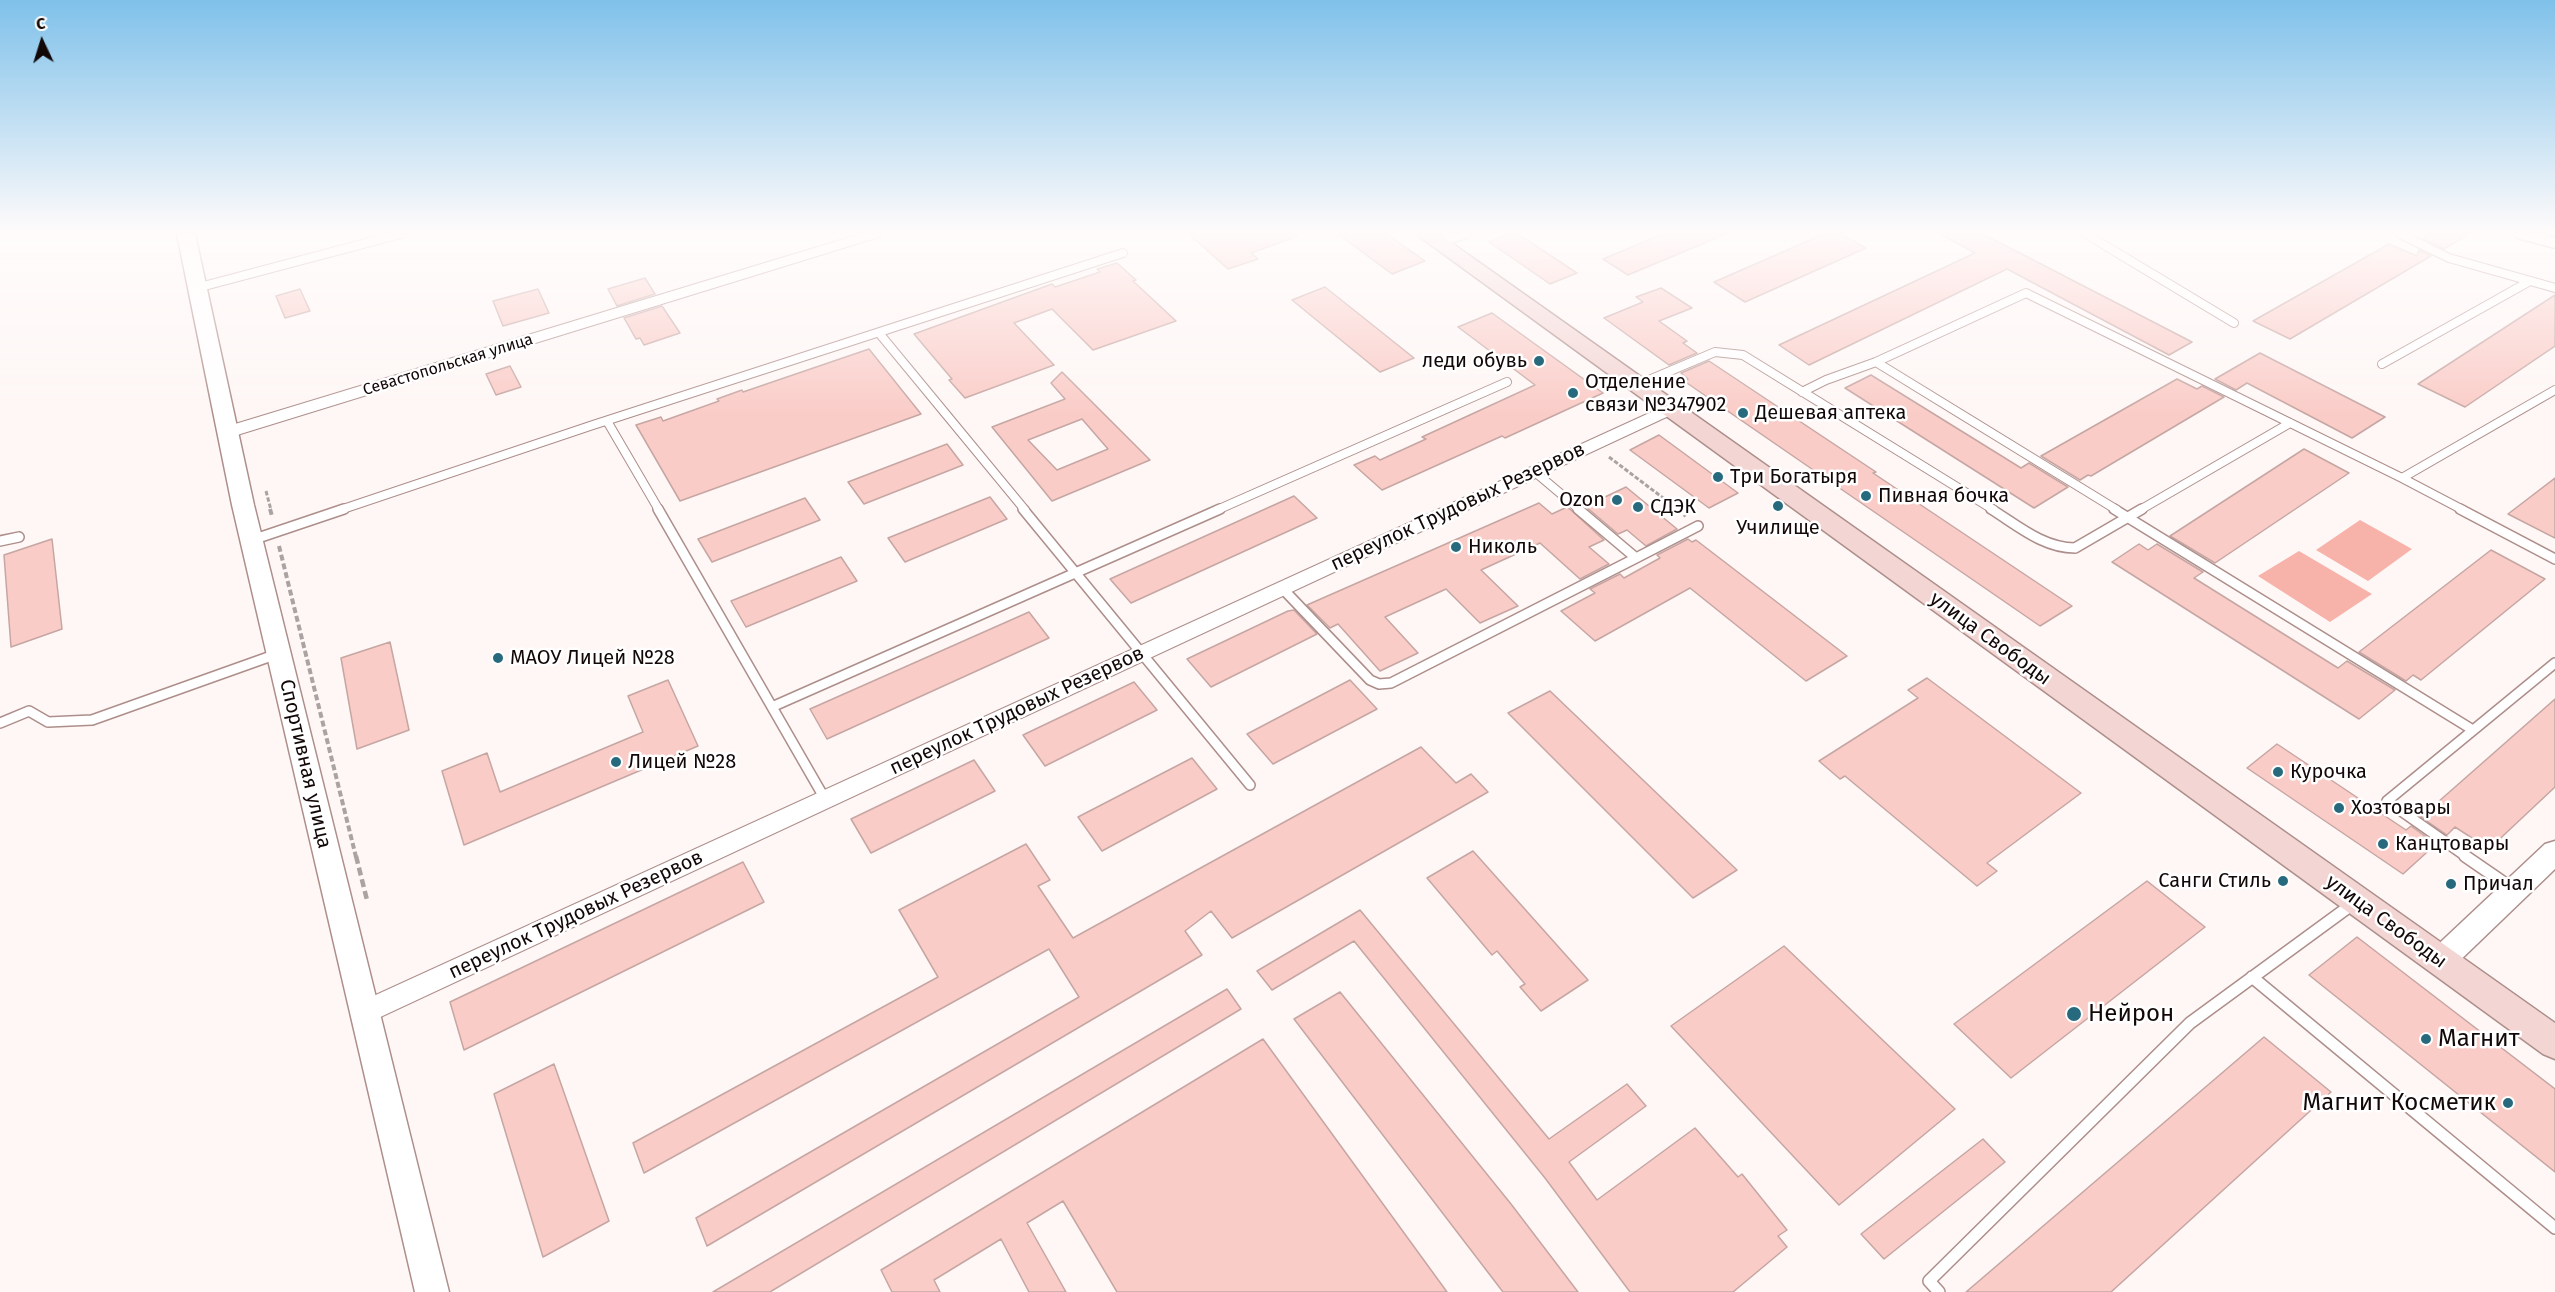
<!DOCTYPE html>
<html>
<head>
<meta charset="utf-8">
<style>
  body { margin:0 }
  #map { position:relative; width:2555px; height:1292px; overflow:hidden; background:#fef7f6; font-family:"Fira Sans",sans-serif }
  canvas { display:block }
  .north { position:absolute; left:12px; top:12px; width:60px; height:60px; -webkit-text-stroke:4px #fff; paint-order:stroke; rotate:356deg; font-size:16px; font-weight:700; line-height:24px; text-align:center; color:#130808 }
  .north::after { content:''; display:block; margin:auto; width:21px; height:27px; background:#130808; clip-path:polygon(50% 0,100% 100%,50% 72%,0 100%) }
</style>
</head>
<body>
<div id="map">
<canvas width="2555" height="1292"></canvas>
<div class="north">С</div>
</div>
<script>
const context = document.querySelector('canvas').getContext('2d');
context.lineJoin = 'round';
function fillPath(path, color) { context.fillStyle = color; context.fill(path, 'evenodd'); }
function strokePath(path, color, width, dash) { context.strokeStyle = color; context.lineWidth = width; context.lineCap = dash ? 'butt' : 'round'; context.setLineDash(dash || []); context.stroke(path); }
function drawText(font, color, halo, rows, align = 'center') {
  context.font = font + ' "Fira Sans",sans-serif'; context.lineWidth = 5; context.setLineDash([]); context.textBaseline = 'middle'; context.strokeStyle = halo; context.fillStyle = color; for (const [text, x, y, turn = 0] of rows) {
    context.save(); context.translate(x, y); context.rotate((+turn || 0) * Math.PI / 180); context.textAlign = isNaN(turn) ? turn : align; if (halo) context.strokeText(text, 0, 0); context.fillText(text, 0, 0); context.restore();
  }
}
fillPath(new Path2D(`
  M2360 520 2412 549 2368 581 2316 550Z
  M2299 551 2372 594 2330 622 2258 576Z`), '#f7b2aa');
const building = new Path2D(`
  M1189 234H1297L1298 236 1251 253 1258 259 1228 269Z
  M1338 234H1387L1425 261 1392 274Z
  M1509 234H1518L1577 273 1550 284 1489 242Z
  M1663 234H1726L1628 275 1603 259Z
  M1824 234H1841L1866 248 1745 302 1714 282Z
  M1940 234H1983L2192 342 2169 355 2007 269 1809 365 1779 345 1975 253Z
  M2427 234H2469L2444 249 2424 239Z
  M2389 244 2417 256 2419 250 2431 256 2290 339 2253 321Z
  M1117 263 1136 280 1133 281 1176 321 1093 350 1052 309 1014 323 1054 365 965 398 949 380 952 379 914 334 1052 284 1055 287 1100 272 1097 269Z
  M645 278 655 294 617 306 608 289Z
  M1325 287 1414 358 1380 372 1292 300Z
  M1661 288 1692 308 1659 321 1687 341 1683 343 1697 353 1669 365 1604 318 1643 302 1636 297Z
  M300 289 310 311 285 318 276 296Z
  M538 289 549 313 503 326 493 301Z
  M2555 295V346L2465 407 2418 384Z
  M662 306 680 333 644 345 640 338 636 339 624 318Z
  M1492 313 1603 393 1505 438 1502 436 1382 490 1354 465 1375 456 1380 460 1426 439 1422 437 1535 385 1458 327Z
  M869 349 921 414 680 501 636 425 661 417 663 421 719 401 717 399 742 390 743 392Z
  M2260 353 2385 417 2352 438 2247 383 2236 390 2215 379Z
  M1709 361 1876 472 1873 473 2072 606 2040 626 1684 381 1688 379 1681 373Z
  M510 366 521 387 496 395 486 374Z
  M1062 372 1150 460 1052 501 992 427 1065 399 1051 383ZM1082 419 1108 449 1057 470 1028 440Z
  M1871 375 2021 468 2029 463 2068 487 2034 508 1845 388Z
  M2177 379 2197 389 2202 386 2224 397 2091 476 2088 475 2080 480 2041 456Z
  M1659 435 1738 493 1709 508 1630 450Z
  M947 444 963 465 864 504 848 482Z
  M2304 449 2349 473 2215 563 2170 536Z
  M2555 478V538L2508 514Z
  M1626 487 1677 529 1646 546 1627 530 1618 534 1579 501 1593 495 1597 498 1603 495 1605 497Z
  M1294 496 1317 518 1131 603 1110 579Z
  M990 497 1007 519 905 562 888 538Z
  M805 498 820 520 712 562 698 539Z
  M1539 503 1552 514 1567 507 1572 511 1604 540 1589 547 1609 564 1580 579 1540 543 1481 570 1518 606 1480 623 1446 589 1385 617 1418 653 1380 671 1338 624 1330 628 1307 605Z
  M52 539 62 629 11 647 4 555Z
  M1688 539 1692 542 1696 540 1847 656 1806 681 1690 588 1595 641 1561 611 1595 593 1590 589 1620 574 1624 578 1660 558 1657 555Z
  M2139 544 2148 550 2157 544 2203 572 2194 578 2338 668 2347 661 2395 690 2359 719 2112 562Z
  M2491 550 2545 579 2421 680 2413 675 2406 681 2359 652Z
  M841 557 857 581 746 627 731 601Z
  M1294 610 1317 634 1211 687 1187 659 1288 611Z
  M1029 612 1049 638 827 739 810 709Z
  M390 642 409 730 357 749 341 658Z
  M1927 678 2081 793 1987 863 1997 871 1977 886 1845 776 1840 779 1819 761 1918 698 1908 690Z
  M668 680 698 746 464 845 442 771 487 753 500 792 643 732 628 696Z
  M1350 680 1377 709 1273 764 1247 734Z
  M1134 682 1157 710 1045 766 1023 735Z
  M1550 691 1737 870 1693 898 1508 713Z
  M2555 699V787L2489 849 2455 827 2447 835 2421 817Z
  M2277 744 2406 830 2411 826 2436 844 2403 874 2247 768Z
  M1421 747 1456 783 1471 774 1488 792 1232 938 1211 911 1185 931 1202 955 707 1246 696 1218 1079 997 1049 949 644 1173 633 1143 938 977 899 910 1026 844 1050 880 1038 886 1073 938Z
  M1192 758 1217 789 1102 851 1078 817Z
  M974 760 995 791 871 853 851 819Z
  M1473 851 1588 980 1541 1011 1520 987 1525 984 1497 951 1492 955 1427 878Z
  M743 862 764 902 464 1050 450 1002Z
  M2147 881 2205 927 2011 1078 1954 1024Z
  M1360 910 1549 1139 1627 1084 1646 1106 1569 1162 1597 1200 1695 1128 1738 1177 1742 1174 1787 1230 1778 1236 1787 1247 1733 1292H1630L1545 1178 1354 941 1272 990 1257 971Z
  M2357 937 2555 1089V1172L2309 975Z
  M1784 946 1955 1109 1839 1205 1671 1026Z
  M1227 989 1241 1009 770 1292H713Z
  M1340 992 1511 1204 1578 1292H1503L1294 1019Z
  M2264 1037 2331 1092 2111 1292H1966Z
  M1263 1039 1447 1292H1117L1063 1201 1027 1223 1066 1292H1029L1001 1239 934 1280 940 1292H892L881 1270Z
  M554 1064 609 1221 543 1257 494 1094Z
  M1983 1139 2005 1162 1884 1259 1861 1234Z`);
fillPath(building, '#faccc7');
strokePath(building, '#c6a6a2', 1.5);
const serviceFar2 = new Path2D(`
  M2086 234 2234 323
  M2400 234 2449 258 2555 288
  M879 333 1025 510
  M1876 362 2117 510
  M2382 364 2530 281
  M1637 385 1715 352 1743 355 1994 510
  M1802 392 1826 380 1876 362 2026 293 2402 478 2555 390
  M607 421 659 510
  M1535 472 1580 510
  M2402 478 2463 510
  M340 510 593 425 1123 253
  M1217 510 1507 382
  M2140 510 2290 423`);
const serviceFar1 = new Path2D(`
  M658 509 825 799
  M1023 509 1250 785
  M1991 509C2017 525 2043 548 2075 548L2142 509
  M2114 509 2473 730
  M2460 509 2555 559
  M252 540 344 509
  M0 541 19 537
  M1636 558 1698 526
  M1282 588 1370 680 1379 684 1391 683 1636 558 1578 509
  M774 706 1220 509
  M0 723 29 711 48 722 92 720 277 654
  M2467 857 2387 801 2555 663`);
const service = new Path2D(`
  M2465 856 2513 889
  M2252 977 2555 1228
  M1939 1292 1929 1281 2190 1023 2354 903`);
const minor = new Path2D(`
  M384 234H407L405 237 197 292 190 288 192 285Z
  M860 234H881L879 237 234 436H222L220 432 222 428Z
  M1452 234H1472L1470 237 1439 247 1432 243 1434 240Z
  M1669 404 1675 405 1677 409 1675 413 374 1020 365 1023 356 1020 353 1012 356 1004Z`);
const tertiary = new Path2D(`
  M177 234H195L254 505 449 1292H415L232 505Z
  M2514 234H2542L2555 238V248L2517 238Z
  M2555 841V869L2450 970 2440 974 2430 970 2425 961 2430 952 2545 844Z`);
const secondary = new Path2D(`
  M1416 234H1439L2555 1023V1059L2543 1054Z`);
strokePath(serviceFar2, '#ad8e8a', 10);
strokePath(serviceFar1, '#ad8e8a', 12);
strokePath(service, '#ad8e8a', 14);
strokePath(minor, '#ad8e8a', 2);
strokePath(tertiary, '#ad8e8a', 3);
strokePath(secondary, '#ad8e8a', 3);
strokePath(new Path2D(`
  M1609 457 1679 510
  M266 491 271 510`), '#aba2a2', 3, [4.5, 2]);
strokePath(new Path2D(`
  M270 509 272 516
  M1677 509 1686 516
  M279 546 356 857`), '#aba2a2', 4, [6, 3]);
strokePath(new Path2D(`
  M356 856 367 900`), '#aba2a2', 4.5, [8, 4]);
strokePath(serviceFar2, '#fff', 8);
strokePath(serviceFar1, '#fff', 9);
strokePath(service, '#fff', 11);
fillPath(minor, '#fff');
fillPath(tertiary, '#fff');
fillPath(secondary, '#f3d6d4');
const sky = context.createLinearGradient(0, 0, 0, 415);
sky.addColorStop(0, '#7fc1ea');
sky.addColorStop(0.56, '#fffbfb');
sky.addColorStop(1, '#fffbfb00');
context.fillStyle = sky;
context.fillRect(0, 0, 2555, 415);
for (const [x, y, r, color] of [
  [1539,361,6,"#286a7d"],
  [1573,393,6,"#286a7d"],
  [1743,413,6,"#286a7d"],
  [1718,477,6,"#286a7d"],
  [1866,496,6,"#286a7d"],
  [1617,500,6,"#286a7d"],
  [1778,506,6,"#286a7d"],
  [1638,507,6,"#286a7d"],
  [1456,547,6,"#286a7d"],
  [498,658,6,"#286a7d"],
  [616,762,6,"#286a7d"],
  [2278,772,6,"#286a7d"],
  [2339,808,6,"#286a7d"],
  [2383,844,6,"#286a7d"],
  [2283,881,6,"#286a7d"],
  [2451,884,6,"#286a7d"],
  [2074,1014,8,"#286a7d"],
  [2426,1039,6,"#286a7d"],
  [2508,1103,6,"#286a7d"]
]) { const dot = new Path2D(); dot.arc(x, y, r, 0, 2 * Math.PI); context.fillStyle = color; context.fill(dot); strokePath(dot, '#fff', 2); }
drawText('16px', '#130808', '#fff', [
  ["Севастопольская улица",448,365,-17]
]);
drawText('20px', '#130808', '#fff', [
  ["леди обувь",1527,361,"right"],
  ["Отделение",1585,382],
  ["связи №347902",1585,405],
  ["Дешевая аптека",1755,413],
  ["Три Богатыря",1730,477],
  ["Пивная бочка",1878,496],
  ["Ozon",1605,500,"right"],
  ["СДЭК",1650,507],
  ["Училище",1778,528,"center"],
  ["Николь",1468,547],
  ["МАОУ Лицей №28",510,658],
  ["Лицей №28",628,762],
  ["Курочка",2290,772],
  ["Хозтовары",2351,808],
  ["Канцтовары",2395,844],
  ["Санги Стиль",2271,881,"right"],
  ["Причал",2463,884]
], 'left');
drawText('20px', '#130808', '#fff', [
  ["переулок Трудовых Резервов",1458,507,-25],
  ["улица Свободы",1990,639,36],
  ["переулок Трудовых Резервов",1017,711,-25],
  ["Спортивная улица",305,764,77],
  ["переулок Трудовых Резервов",576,915,-25],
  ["улица Свободы",2386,922,36]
]);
drawText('24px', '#130808', '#fff', [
  ["Нейрон",2088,1014],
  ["Магнит",2438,1039],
  ["Магнит Косметик",2496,1103,"right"]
], 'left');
</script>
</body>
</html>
